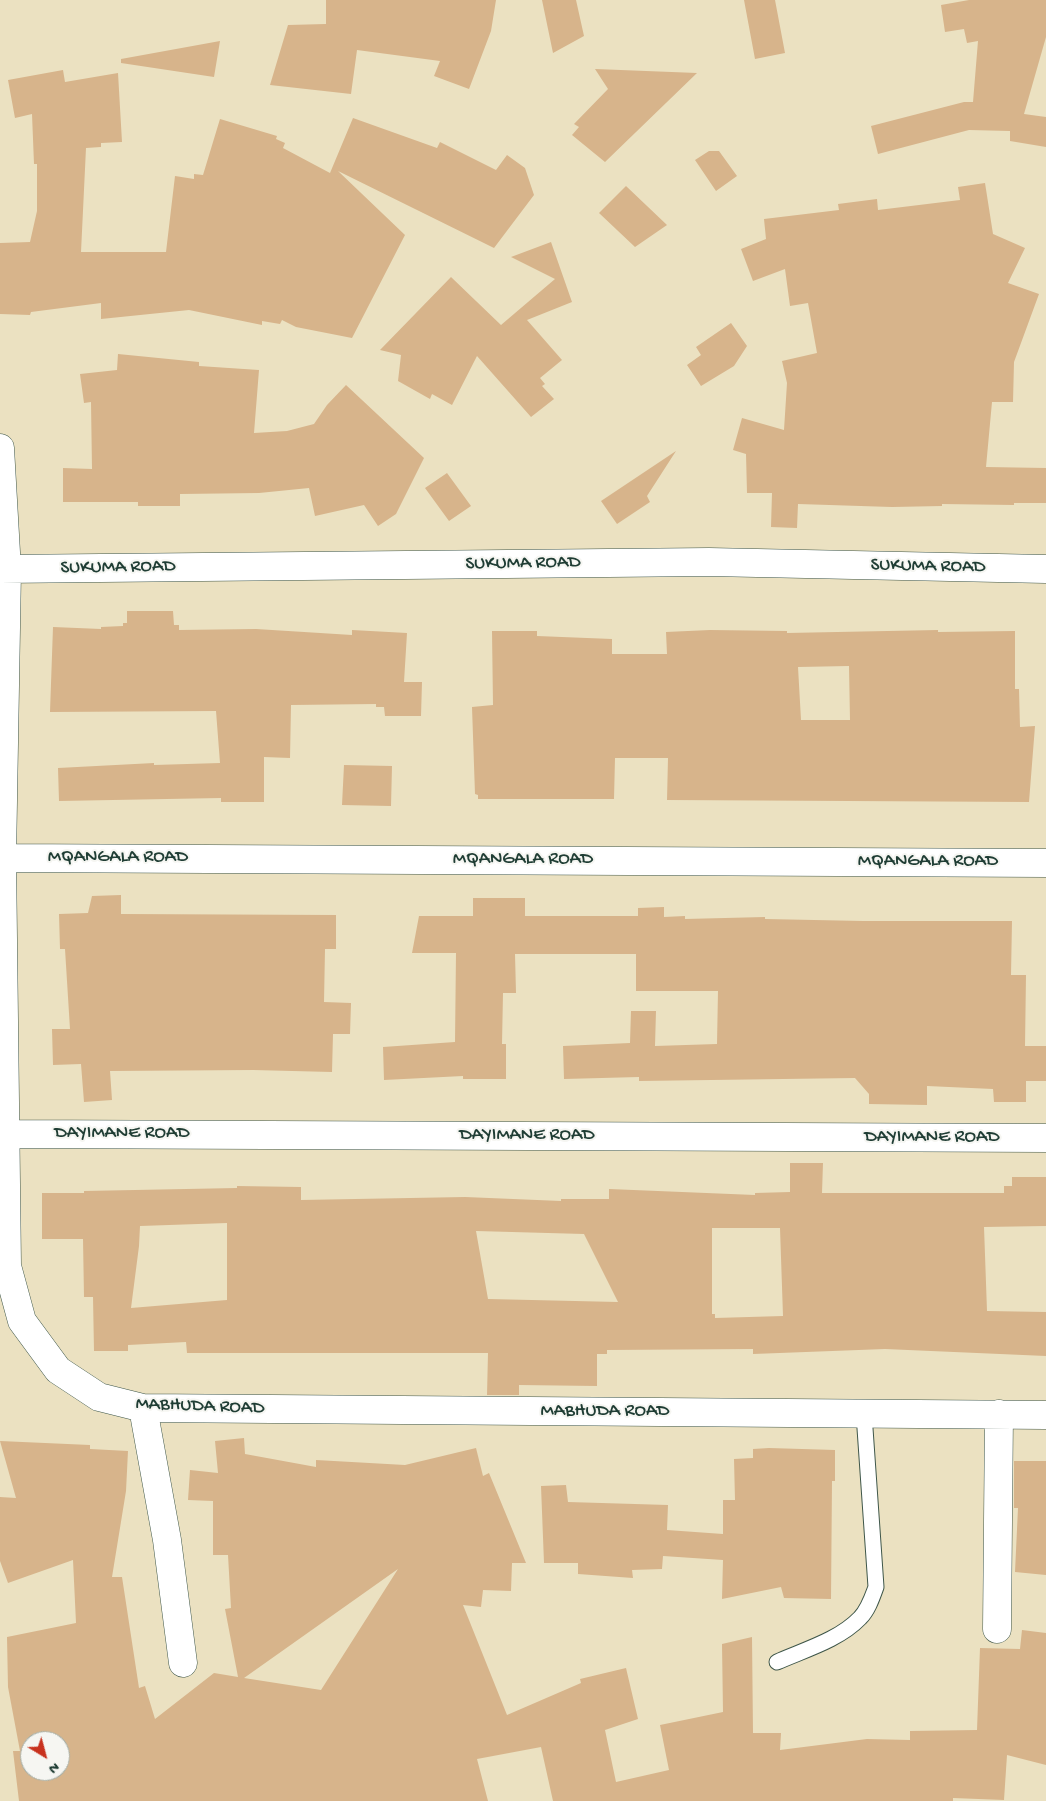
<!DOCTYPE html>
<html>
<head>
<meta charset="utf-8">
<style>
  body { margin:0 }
  #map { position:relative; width:1046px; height:1801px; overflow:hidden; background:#ebe1c1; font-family:"Gochi Hand",sans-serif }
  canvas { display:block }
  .north { position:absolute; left:20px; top:1731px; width:50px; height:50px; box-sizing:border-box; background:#f6f6f2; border:1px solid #a0aca6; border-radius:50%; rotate:143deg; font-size:14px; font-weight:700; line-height:20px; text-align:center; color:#1f3d34 }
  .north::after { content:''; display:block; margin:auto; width:18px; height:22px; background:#c8321e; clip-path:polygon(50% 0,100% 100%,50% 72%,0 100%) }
</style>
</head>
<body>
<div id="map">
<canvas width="1046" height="1801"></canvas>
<div class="north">N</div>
</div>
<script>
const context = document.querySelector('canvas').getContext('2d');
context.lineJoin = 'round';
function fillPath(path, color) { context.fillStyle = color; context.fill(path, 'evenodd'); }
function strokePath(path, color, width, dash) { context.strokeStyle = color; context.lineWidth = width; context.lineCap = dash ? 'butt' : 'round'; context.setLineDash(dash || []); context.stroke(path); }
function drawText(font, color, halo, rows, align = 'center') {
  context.font = font + ' "Gochi Hand",sans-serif'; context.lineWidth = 4; context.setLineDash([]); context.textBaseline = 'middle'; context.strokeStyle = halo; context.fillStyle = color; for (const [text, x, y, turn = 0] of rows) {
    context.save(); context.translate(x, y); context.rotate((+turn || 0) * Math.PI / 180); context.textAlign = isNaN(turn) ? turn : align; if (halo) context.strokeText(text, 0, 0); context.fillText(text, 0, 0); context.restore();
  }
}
fillPath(new Path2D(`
  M326 0H496L491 31 469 89 434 76 440 61 357 50 351 94 270 85 288 25 326 24Z
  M542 0H576L584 36 553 53Z
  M744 0H775L785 53 755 59Z
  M969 0H1046V37L1024 114 1046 117V147L1010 141V131L969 130 878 154 871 126 964 102H973L978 41 967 43 964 29 945 32 941 5Z
  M220 41 214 77 121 63V59Z
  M595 69 697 73 605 162 572 135 579 127 574 124 608 89Z
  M63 70 65 82 118 73 122 142 101 143V147L86 148 81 252H166L175 176 194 179V174L203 175 220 119 277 136 276 139 285 143 283 148 330 173 353 118 437 148 440 142 496 170 507 155 525 168 534 195 494 248 338 171 405 235 352 338 296 327 282 320 280 324 262 321V325L189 310 101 319V303L31 312 30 315 0 314V243L30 242 37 211V164H34L32 114 15 118 8 80Z
  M709 151H719L737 176 716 191 695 160Z
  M985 183 993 234 1025 248 1008 283 1039 294 1014 362 1013 402H992L986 467 1046 468V503H1014V505L942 504V506L892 507 798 504 797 528 771 527 772 493H747L746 454 733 450 742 418 784 430 787 383 782 361 817 353 808 303 790 306 785 269 753 281 741 249 766 239 764 219 839 210 838 204 877 199 878 210 960 200 958 187Z
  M626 186 667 225 635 247 599 213Z
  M551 242 572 302 527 320 562 360 540 378 545 384 542 386 554 399 531 417 477 356 452 405 432 394 430 399 398 381 401 355 380 350 451 277 501 325 555 279 511 257Z
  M731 323 747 346 734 366 701 386 687 365 701 355 696 347Z
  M118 354 199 362V366L259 370 254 433 287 431 314 424 327 405 346 385 424 458 396 514 378 526 364 505 315 516 309 488 259 493 180 494V506H138V502H63V468L92 469 91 402 84 403 80 374 117 370Z
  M676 451 647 496 650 502 617 524 601 501Z
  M447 473 471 506 449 521 425 488Z
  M127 611H173L174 625H179V630L256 629 352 635V630L407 633 404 682H422L421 716H385L384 707H376V704L291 705 290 758 264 757V802H221V798L59 801 58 768 154 763V765L220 763 216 711 50 712 53 627 101 629V627L123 626V623H127Z
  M710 630 787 631V633L938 630V632L1015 631V689H1019L1020 727 1035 726 1029 802 667 800 668 758H615L614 799H478V795L475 794 472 707 493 705 492 631H537V636L612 639V654H667L666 632ZM849 666 850 720H801L798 667Z
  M344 765 392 766 391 806 342 805Z
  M121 895V914L336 915V949H325L324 1002 351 1003 350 1034H333L332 1072 253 1070 110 1071 112 1100 84 1102 81 1064 53 1065 52 1029H70L65 949H60L59 914 88 913 92 896Z
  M473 898H525V916H638V908L664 907V917L685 916V919L765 917V919L863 921H1012L1011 975H1026L1025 1046H1046V1081H1026V1102H994L993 1089 927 1086V1105L869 1104V1094L855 1078 639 1081V1077L564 1079 563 1046 630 1043 631 1011H656L655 1046 717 1044 718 991H636V954H515L516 993H503L502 1044H506V1079H463V1076L384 1080 383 1047 455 1042 456 953H412L419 916H473Z
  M790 1163H823L822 1193H1004V1186H1012V1177H1046V1226L984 1227 987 1311 1046 1312V1356L885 1349 753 1354V1349L607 1350V1354H597V1386L519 1385V1395H487L488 1353H187L186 1342 128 1345V1351H94L93 1297H84L83 1239H42V1193H84V1191L237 1188V1186L301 1187V1200L465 1197 561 1201V1199H609V1189L755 1195V1193L790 1192ZM227 1223V1300L131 1308 139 1246 140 1226ZM712 1228H780L783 1316 715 1318V1314H712ZM476 1231 584 1234 618 1302 488 1299Z
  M244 1438 245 1454 316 1467V1460L405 1465 476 1448 483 1476 489 1473 526 1563H512L511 1591 483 1590 481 1607 463 1605 507 1715 581 1683 580 1679 626 1668 638 1719 605 1730 616 1782 669 1770 660 1725 723 1712 722 1644 752 1637 753 1733H781L780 1750 867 1739 910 1740V1731L977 1730 980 1648 1020 1649 1022 1630 1046 1633V1765L1007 1755 1004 1800 953 1798V1801H553L541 1747 477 1759 488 1801H19L13 1751H20L8 1687 7 1637 76 1623 73 1560 8 1583 0 1561V1497L16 1498 0 1441 90 1445V1449L128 1451 126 1491 112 1577H122L139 1688 145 1686 155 1719 214 1673 238 1677 225 1609 231 1608 228 1555H213V1501L188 1500 190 1470 218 1473 215 1441ZM398 1569 321 1690 244 1678ZM30 1741H60V1771H30Z
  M769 1448 835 1450V1481H832L831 1599 784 1598 781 1587 722 1599 723 1560 663 1556 662 1569 632 1570 633 1578 578 1574V1563H544L541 1486 566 1485 568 1502 668 1505 667 1530 723 1534V1500H735L734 1459 753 1458V1449Z
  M1014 1461H1046V1575L1015 1572 1018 1508H1014Z`), '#d7b48b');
const service = new Path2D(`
  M777 1662C804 1650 839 1640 860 1618 868 1610 872 1598 876 1587L864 1414`);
const minor = new Path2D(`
  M0 448 7 570 2 858 7 1266 22 1321 58 1370 99 1397 143 1408 1046 1415
  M0 569 709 562 1046 569
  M0 858 1046 863
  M7 1134 1046 1138
  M143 1408 167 1540 183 1663
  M997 1629 999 1414`);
strokePath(service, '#3e5649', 17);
strokePath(minor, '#3e5649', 29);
strokePath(service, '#fff', 15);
strokePath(minor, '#fff', 28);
drawText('19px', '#1f3d34', '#f6f6f2', [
  ["SUKUMA ROAD",523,564,-1],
  ["SUKUMA ROAD",928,567,1],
  ["SUKUMA ROAD",118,568,-1],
  ["MQANGALA ROAD",118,858],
  ["MQANGALA ROAD",523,860],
  ["MQANGALA ROAD",928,862],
  ["DAYIMANE ROAD",122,1134],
  ["DAYIMANE ROAD",527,1136],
  ["DAYIMANE ROAD",932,1138],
  ["MABHUDA ROAD",200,1407,2],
  ["MABHUDA ROAD",605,1412]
]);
</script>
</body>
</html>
